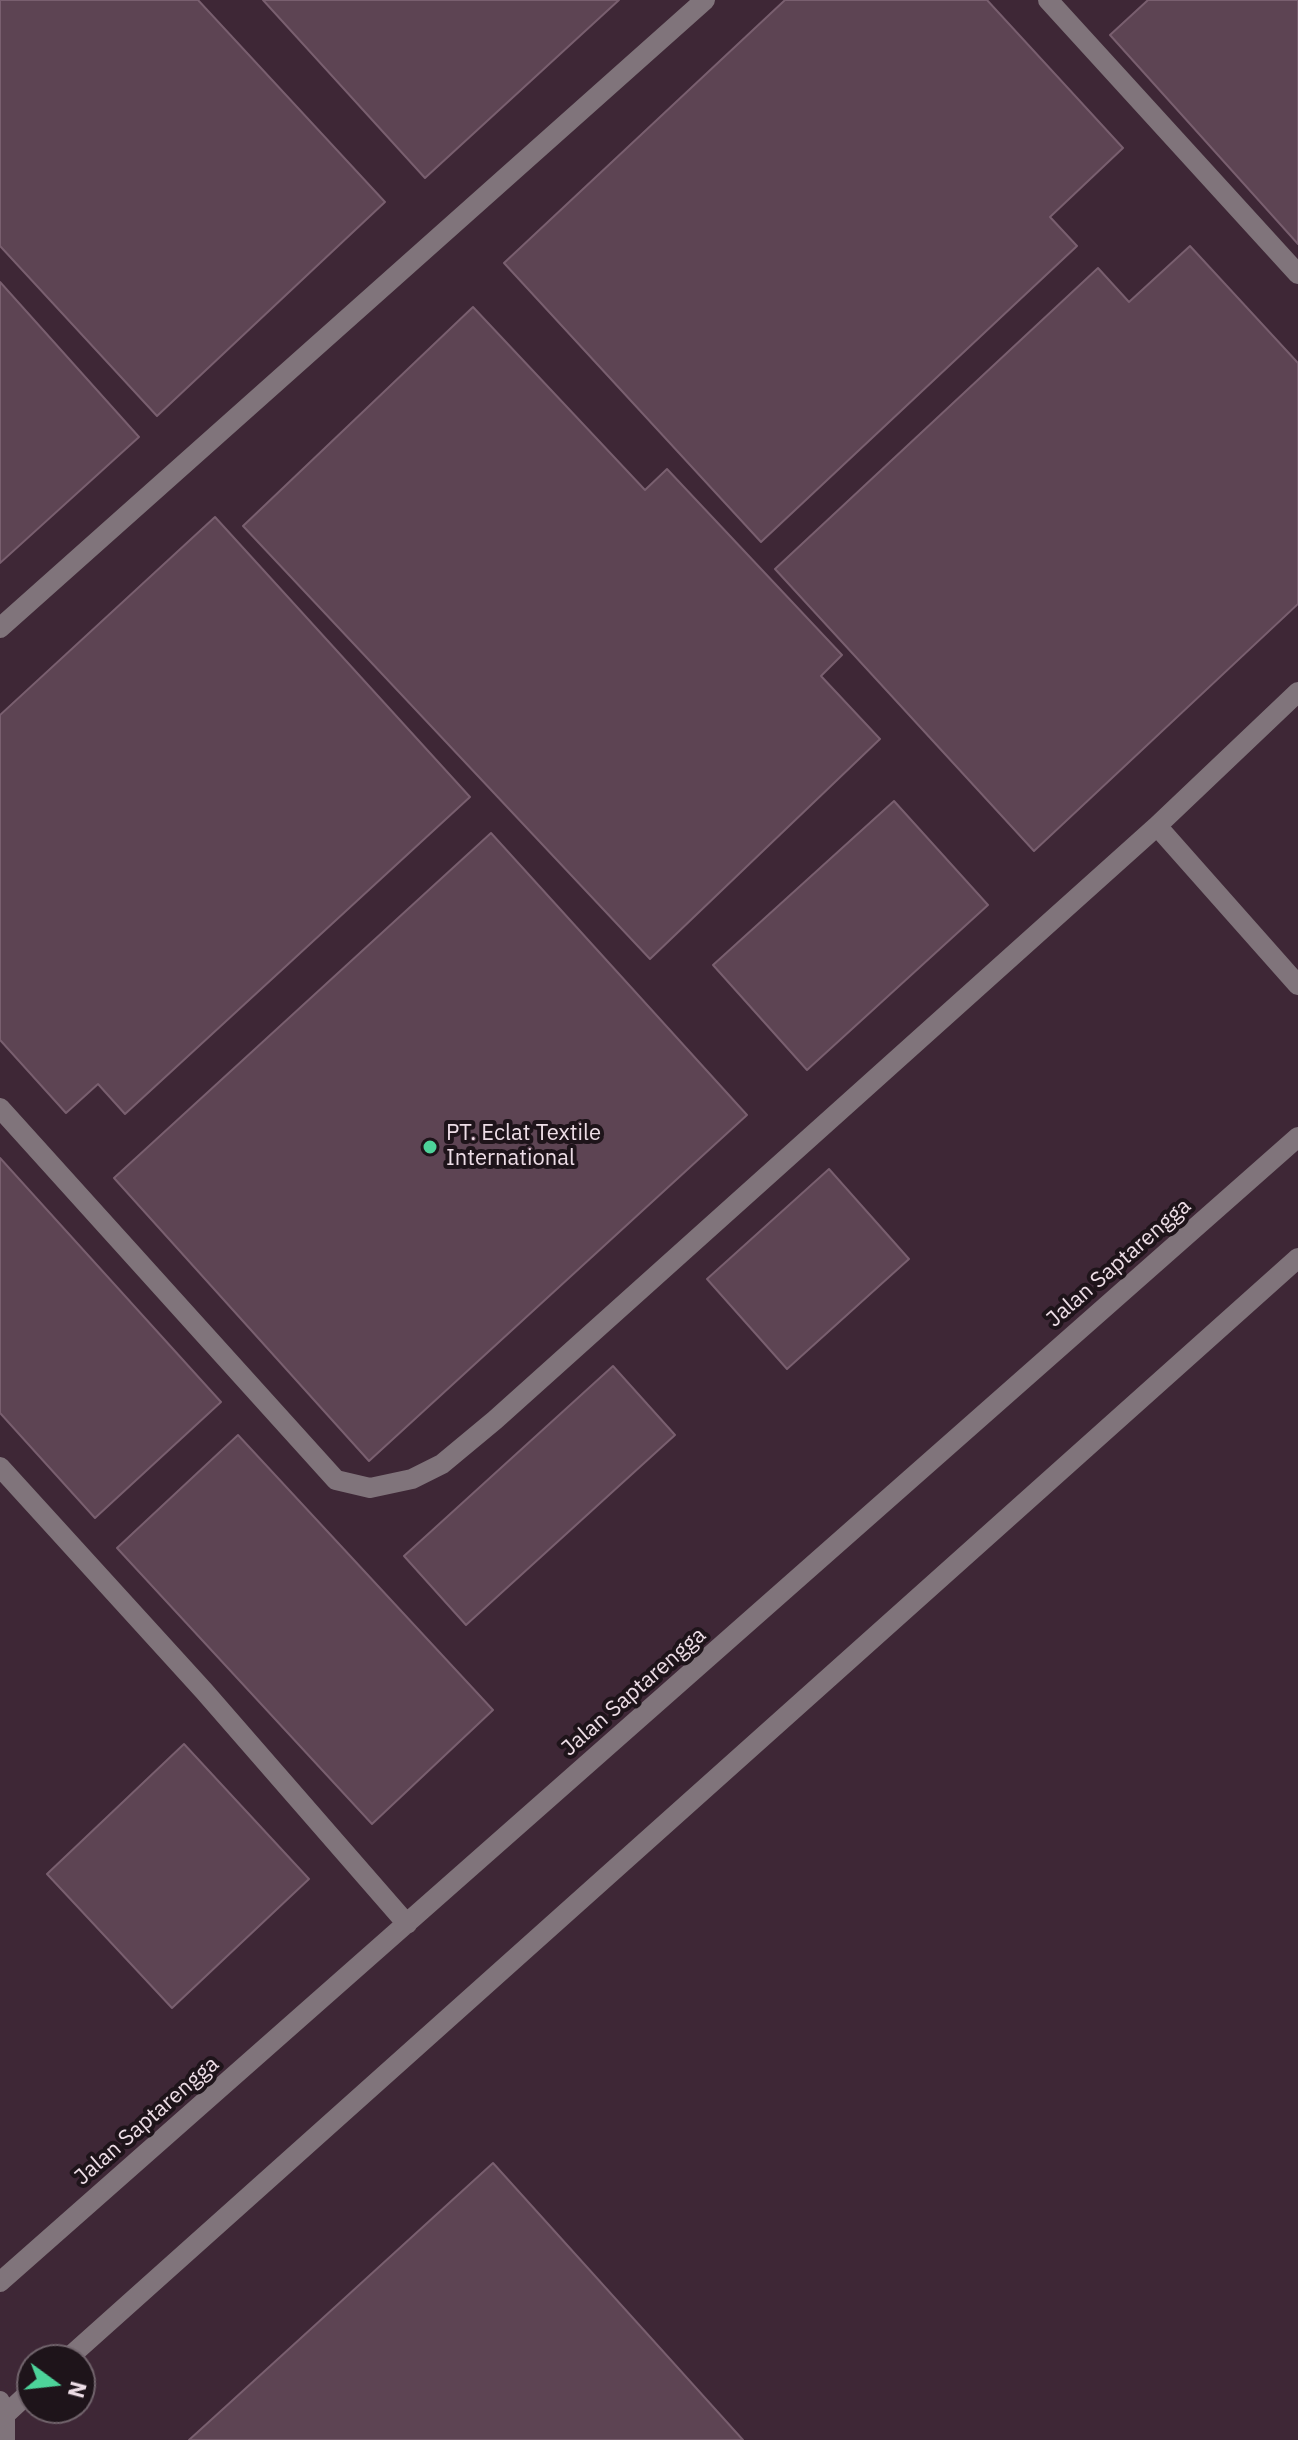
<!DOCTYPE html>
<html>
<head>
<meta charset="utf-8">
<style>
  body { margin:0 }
  #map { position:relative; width:1298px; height:2440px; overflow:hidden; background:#3e2736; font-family:"IBM Plex Sans",sans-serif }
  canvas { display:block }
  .north { position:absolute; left:16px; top:2344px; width:80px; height:80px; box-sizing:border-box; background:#1e141a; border:2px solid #71646c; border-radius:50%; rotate:105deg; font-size:22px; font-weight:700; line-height:32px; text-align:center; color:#eddde6 }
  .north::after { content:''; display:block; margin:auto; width:28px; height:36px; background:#4dd39a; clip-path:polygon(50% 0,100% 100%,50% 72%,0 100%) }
</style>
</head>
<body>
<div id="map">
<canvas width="1298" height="2440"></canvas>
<div class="north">N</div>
</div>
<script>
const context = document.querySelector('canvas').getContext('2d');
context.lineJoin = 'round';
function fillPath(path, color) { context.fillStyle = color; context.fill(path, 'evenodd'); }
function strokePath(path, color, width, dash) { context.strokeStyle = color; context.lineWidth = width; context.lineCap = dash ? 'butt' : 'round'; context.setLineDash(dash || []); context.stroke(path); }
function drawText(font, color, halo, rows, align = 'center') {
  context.font = font + ' "IBM Plex Sans",sans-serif'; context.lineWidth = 8; context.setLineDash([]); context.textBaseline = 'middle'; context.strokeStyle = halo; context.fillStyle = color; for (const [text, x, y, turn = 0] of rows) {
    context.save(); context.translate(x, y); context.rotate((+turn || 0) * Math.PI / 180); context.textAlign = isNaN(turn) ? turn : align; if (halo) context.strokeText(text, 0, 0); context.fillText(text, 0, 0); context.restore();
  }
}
const building = new Path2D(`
  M0 0H198L385 202 157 416 0 246Z
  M263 0H619L425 178Z
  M785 0H987L1123 148 1050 217 1077 246 761 542 504 263Z
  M1148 0H1298V244L1110 35Z
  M1190 246 1298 363V604L1034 851 775 569 1098 268 1129 302Z
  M0 282 139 437 0 563Z
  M473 307 645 490 667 469 842 655 821 676 880 739 650 959 243 526Z
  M215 517 470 797 125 1114 98 1084 66 1113 0 1040V715Z
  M894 801 988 905 807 1070 713 965Z
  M491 833 747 1115 369 1461 114 1178Z
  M0 1158 221 1402 95 1518 0 1413Z
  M829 1169 909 1259 787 1369 707 1279Z
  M613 1366 675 1435 466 1625 404 1556Z
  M238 1435 493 1710 372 1824 117 1548Z
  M184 1744 309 1879 172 2008 47 1874Z
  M493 2163 743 2440H189Z`);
fillPath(building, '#5d4453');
strokePath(building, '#795f6f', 2);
strokePath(new Path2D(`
  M1048 0 1298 274
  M0 628 705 0
  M1157 826 1298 692
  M0 1108 336 1480 370 1488 412 1479 442 1464 495 1420 1157 826 1298 985
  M0 1467 204 1691 407 1924
  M0 2282 1298 1137
  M66 2360 1298 1258
  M0 2401 5 2415V2440
  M5 2415 32 2390`), '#80747b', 20);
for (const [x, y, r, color] of [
  [430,1147,8,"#4dd39a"]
]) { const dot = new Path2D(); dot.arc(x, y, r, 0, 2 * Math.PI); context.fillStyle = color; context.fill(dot); strokePath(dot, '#1e141a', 3); }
drawText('22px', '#eddde6', '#1e141a', [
  ["PT. Eclat Textile",446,1134],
  ["International",446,1159]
], 'left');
drawText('22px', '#eddde6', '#1e141a', [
  ["Jalan Saptarengga",1119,1263,-41],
  ["Jalan Saptarengga",634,1692,-41],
  ["Jalan Saptarengga",147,2121,-41]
]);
</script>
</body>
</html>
